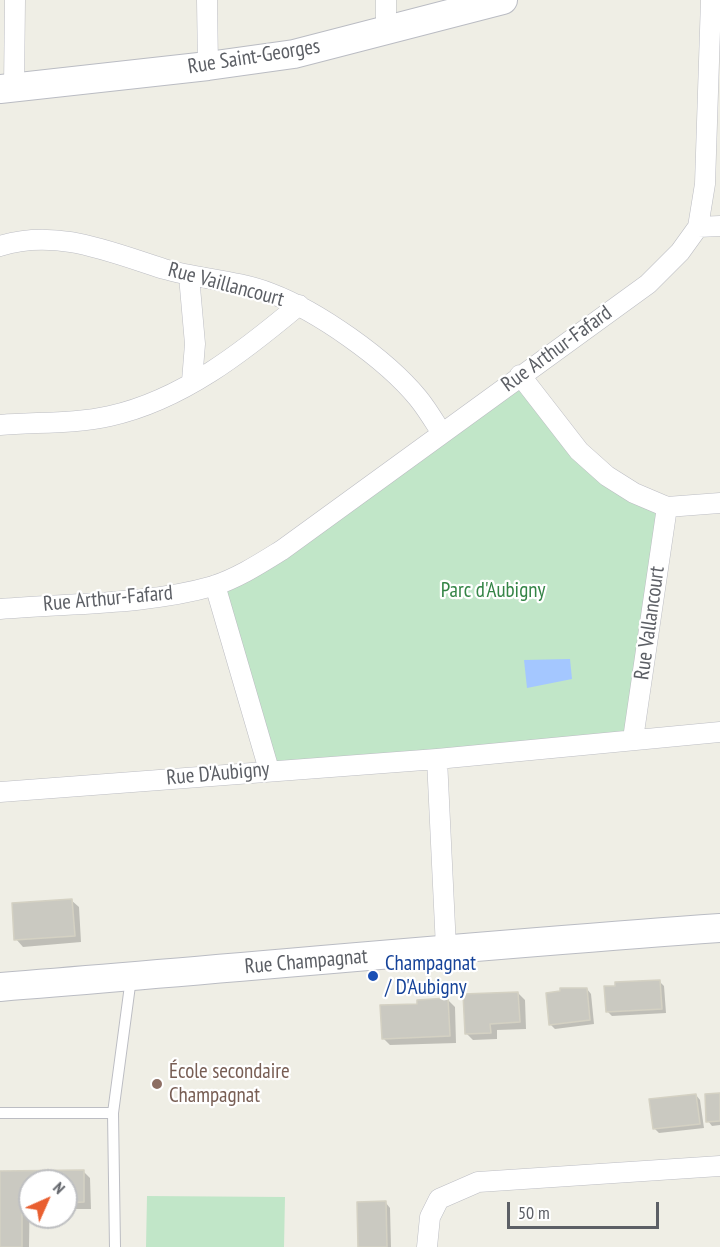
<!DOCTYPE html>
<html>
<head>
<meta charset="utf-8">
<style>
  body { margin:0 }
  #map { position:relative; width:720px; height:1247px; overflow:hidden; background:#efeee5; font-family:"PT Sans Narrow",sans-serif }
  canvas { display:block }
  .north { position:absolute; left:18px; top:1169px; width:60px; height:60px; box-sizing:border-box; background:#fff; border:2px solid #bebfc1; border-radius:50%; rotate:45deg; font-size:16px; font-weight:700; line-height:24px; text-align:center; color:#5c5f65 }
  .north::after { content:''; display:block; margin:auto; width:21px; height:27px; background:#e95f30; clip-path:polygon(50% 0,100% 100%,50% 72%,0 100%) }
  .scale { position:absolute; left:507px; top:1202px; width:152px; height:27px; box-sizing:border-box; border:3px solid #5c5f65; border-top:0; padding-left:8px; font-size:18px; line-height:21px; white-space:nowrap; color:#5c5f65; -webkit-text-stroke:4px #fff; paint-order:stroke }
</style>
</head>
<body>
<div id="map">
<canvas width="720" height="1247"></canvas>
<div class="north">N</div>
<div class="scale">50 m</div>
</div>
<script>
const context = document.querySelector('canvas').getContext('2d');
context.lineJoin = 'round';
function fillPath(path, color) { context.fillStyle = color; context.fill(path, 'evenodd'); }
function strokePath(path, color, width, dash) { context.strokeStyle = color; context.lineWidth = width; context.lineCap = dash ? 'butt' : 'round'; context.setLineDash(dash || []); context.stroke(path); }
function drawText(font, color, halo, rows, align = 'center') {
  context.font = font + ' "PT Sans Narrow",sans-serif'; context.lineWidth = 4.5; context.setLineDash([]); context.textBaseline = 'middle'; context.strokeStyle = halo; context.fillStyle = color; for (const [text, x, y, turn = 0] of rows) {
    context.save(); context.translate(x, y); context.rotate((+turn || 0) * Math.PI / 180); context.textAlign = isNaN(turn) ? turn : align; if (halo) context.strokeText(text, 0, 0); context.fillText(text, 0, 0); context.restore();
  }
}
fillPath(new Path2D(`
  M520 375 579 451 667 507 633 739 269 770 215 585Z
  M147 1196 285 1197 284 1247H146Z`), '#c1e6c8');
fillPath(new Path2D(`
  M570 659 572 679 527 688 524 660Z`), '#a4c7ff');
fillPath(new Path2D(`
  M71 900 79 907 81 942 23 947 16 939Z
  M659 981 664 986 666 1013 612 1016 607 1011Z
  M587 989 591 994 594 1024 555 1029 550 1024Z
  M518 993 525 1000 526 1029 497 1030V1039L473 1040 466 1033Z
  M448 1000 455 1007 456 1043 390 1045 383 1038 419 1005Z
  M696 1095 700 1100 704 1128 659 1133 654 1128Z
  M720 1095V1125L712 1126 708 1121Z
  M83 1171 90 1178 91 1209H66V1181H30L29 1247H0V1172Z
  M386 1203 390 1208 391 1247H359Z`), '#0003');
const building = new Path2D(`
  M72 899 75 936 14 940 12 903Z
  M660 980 662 1009 606 1012 604 986H615V982Z
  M560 988H587L590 1020 549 1025 546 993 560 991Z
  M518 992 520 1022 490 1024 491 1033 465 1034 463 994Z
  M448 998 450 1036 382 1039 380 1005 417 1004V1000Z
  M720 1093V1121L706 1122 705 1094Z
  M696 1094 700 1124 653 1129 649 1099Z
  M84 1170V1202L66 1203V1181H30V1203H22V1247H0V1171Z
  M386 1201 387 1247H358L357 1202Z`);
fillPath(building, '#cac9c1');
strokePath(building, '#d4d1c3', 1.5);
const lane = new Path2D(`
  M0 1113H113
  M115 1247 113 1113 131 978`);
const street = new Path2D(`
  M207 0 208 66
  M386 32V0
  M14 88 15 0
  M698 227 720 226
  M0 246C56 228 110 252 164 269 199 279 236 280 270 293 318 311 386 359 418 398 427 409 434 421 441 432
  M189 276 195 344 192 381
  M520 375 579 451 607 476 634 493 667 507 720 503
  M0 425C36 422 75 424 110 416 182 400 243 352 299 305
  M215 585 269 770
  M0 609C69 603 147 605 213 586 238 578 261 563 282 550L648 284 680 252 698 227 705 184 711 0
  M633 739 667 507
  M437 759 446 948
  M0 792 437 759 720 732
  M427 1247 430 1217 439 1199 478 1182 720 1166`);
const secondary = new Path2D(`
  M0 89 208 66 294 54 503 0
  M0 987C240 968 480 945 720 928`);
strokePath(lane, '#bcbdc3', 12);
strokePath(street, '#bcbdc3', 21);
strokePath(secondary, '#babcc3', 30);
strokePath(lane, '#fff', 10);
strokePath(street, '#fff', 20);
strokePath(secondary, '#fff', 28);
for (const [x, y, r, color] of [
  [373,976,6,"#1a4fb4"],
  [157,1084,6,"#8d6e63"]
]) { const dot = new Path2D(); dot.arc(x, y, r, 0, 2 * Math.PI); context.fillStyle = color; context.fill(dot); strokePath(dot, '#fff', 2); }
drawText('21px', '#5c5f65', '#fff', [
  ["Rue Saint-Georges",254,57,-9],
  ["Rue Vaillancourt",226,285,15],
  ["Rue Arthur-Fafard",557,349,-36],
  ["Rue Arthur-Fafard",108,599,-5],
  ["Rue Vallancourt",650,623,-82],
  ["Rue D'Aubigny",218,774,-5],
  ["Rue Champagnat",306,962,-5]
]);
drawText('21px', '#348446', '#fff', [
  ["Parc d'Aubigny",493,591]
]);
drawText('21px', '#164399', '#fff', [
  ["Champagnat",385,964],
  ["/ D'Aubigny",385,988]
], 'left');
drawText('21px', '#785e54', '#fff', [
  ["École secondaire",169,1072],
  ["Champagnat",169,1096]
], 'left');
</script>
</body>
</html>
